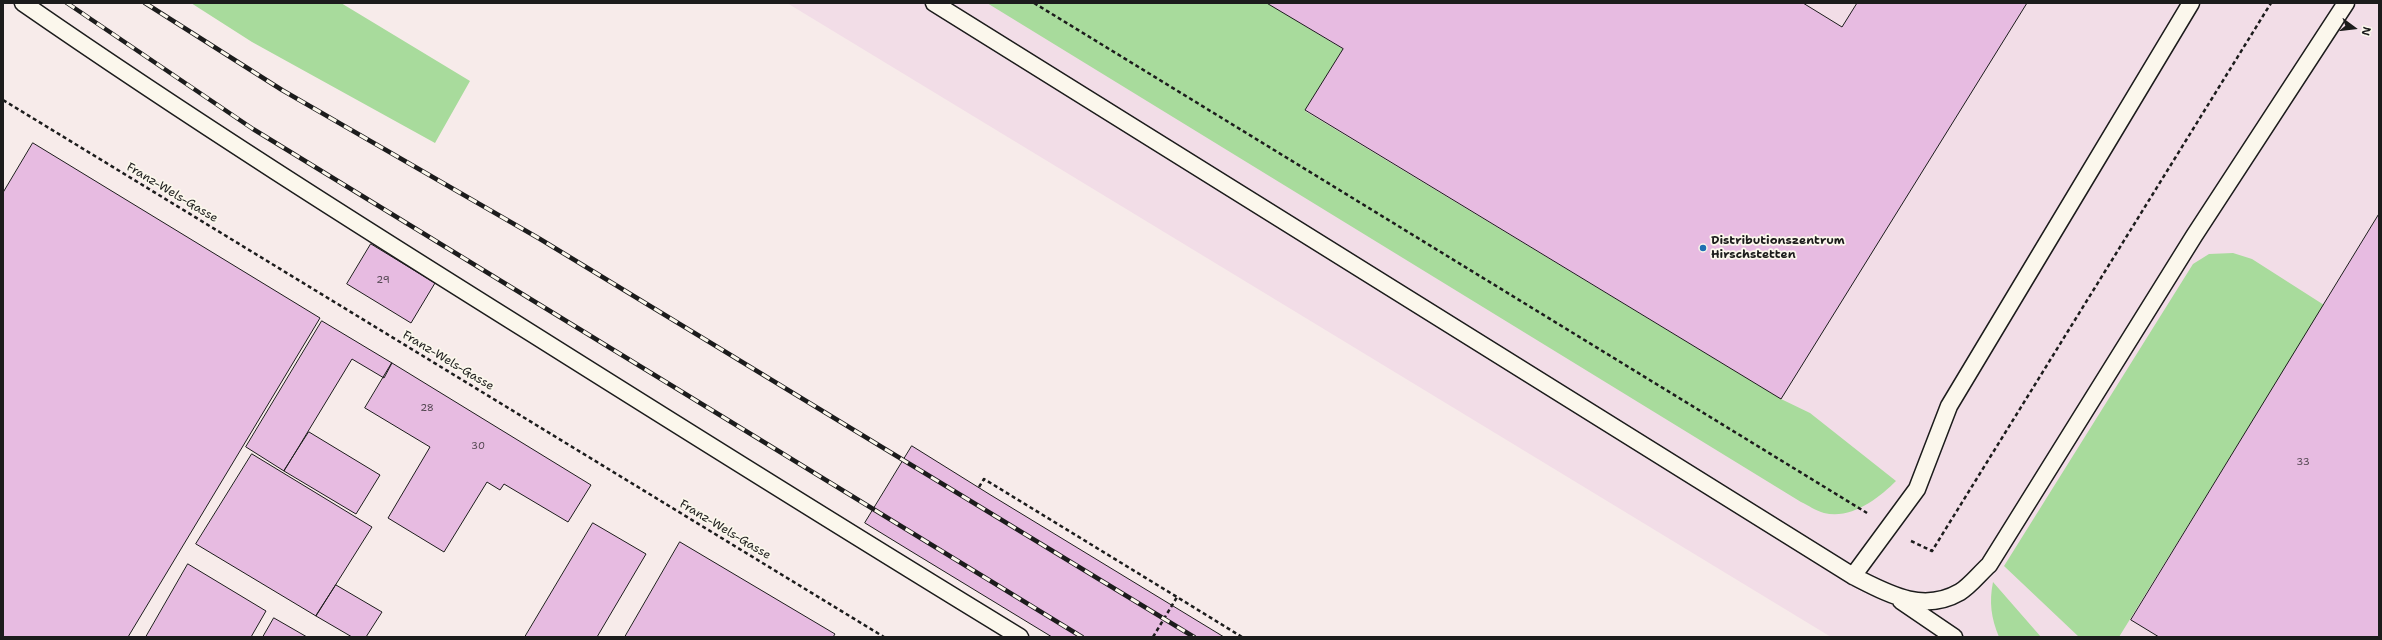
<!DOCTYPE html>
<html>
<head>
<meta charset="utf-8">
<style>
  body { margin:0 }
  #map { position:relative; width:2382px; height:640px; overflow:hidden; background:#f7ebea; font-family:"Shantell Sans",sans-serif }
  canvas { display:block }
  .frame { position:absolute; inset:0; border:4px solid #1c1c1c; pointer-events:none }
  .north { position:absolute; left:2334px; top:8px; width:40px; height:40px; -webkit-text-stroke:3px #fbf7ec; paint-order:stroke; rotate:105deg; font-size:11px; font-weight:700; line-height:16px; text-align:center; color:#1c1c1c }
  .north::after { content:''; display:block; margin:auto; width:14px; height:18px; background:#1c1c1c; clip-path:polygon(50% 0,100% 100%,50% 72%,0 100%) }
</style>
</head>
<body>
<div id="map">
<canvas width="2382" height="640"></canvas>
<div class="frame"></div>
<div class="north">N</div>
</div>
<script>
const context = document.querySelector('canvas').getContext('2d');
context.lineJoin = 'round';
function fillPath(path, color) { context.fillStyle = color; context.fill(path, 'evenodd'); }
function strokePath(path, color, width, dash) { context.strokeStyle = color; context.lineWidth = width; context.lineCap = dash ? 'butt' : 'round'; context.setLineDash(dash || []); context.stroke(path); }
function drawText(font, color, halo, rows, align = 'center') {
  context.font = font + ' "Shantell Sans",sans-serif'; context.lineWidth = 3.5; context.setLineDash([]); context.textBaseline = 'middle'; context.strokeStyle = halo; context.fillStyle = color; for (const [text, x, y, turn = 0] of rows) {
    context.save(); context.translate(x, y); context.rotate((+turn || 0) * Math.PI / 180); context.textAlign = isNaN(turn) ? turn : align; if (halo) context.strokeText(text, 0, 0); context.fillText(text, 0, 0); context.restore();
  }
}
fillPath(new Path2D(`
  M787 3H2379V637H1831Z`), '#f2dde7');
fillPath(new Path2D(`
  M191 3H341L470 81 435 143 252 42Z
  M987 3H1267L1343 49 1305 111 1781 399 1810 413 1896 481C1879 498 1851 520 1824 513 1816 511 1808 505 1801 502Z
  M2233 253 2252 259 2324 305 2119 637H2079L2004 566 2193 264 2209 254Z
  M1993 582 2041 637H1999C1991 618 1989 602 1993 582Z`), '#a8db9c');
const building = new Path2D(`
  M1267 3H1803L1842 27 1857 3H2027L1781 399 1305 110 1343 49Z
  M33 143 320 318 128 637H3V193Z
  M2379 214V637H2159L2131 620Z
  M371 244 435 283 411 323 347 284Z
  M322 321 392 363 384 378 352 359 284 471 246 447Z
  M392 363 591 485 568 522 504 484 500 490 487 482 444 552 388 518 430 447 365 408Z
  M309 432 380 475 356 514 284 471Z
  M912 446 989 494 1224 637H1052L909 550 865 523Z
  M252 454 372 527 316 616 196 544Z
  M593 523 646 554 597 637H525Z
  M680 542 835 634 833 637H625Z
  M188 564 266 611 251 637H146Z
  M336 585 382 612 366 637H352L316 616Z
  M274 618 307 637H263Z`);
fillPath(building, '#e7bbe1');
strokePath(building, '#1c1c1c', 1);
const lane = new Path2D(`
  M23 3C189 118 360 226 531 333 693 435 856 537 1020 637
  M934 3 1853 576C1887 593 1922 614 1960 592 1970 586 1980 573 1989 565L2194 236 2346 3
  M1853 576 1917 489 1949 406 2191 3
  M1901 601 1954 637`);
strokePath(lane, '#1c1c1c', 19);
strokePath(new Path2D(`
  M1034 3 1867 513
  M3 100 884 637
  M979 487 984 479 1177 597
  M1911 541 1932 551 2271 3
  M1153 637 1177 597 1242 637`), '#1c1c1c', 2.5, [4, 3]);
strokePath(lane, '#fbf7ec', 16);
const rail = new Path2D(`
  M67 3 253 129 1082 637
  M145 3 282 90 540 239 1194 637`);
strokePath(rail, '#1c1c1c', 4.5);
strokePath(rail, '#fbf7ec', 3, [9]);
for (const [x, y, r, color] of [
  [1703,248,4,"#1f6fb2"]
]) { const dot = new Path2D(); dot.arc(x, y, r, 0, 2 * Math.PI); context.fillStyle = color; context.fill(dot); strokePath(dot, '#fbf7ec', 1.5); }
drawText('10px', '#4f444d', null, [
  ["29",383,280],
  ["28",427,408],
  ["30",478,446],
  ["33",2303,462]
]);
drawText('12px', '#1c1c1c', '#fbf7ec', [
  ["Franz-Wels-Gasse",172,193,31],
  ["Franz-Wels-Gasse",448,361,31],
  ["Franz-Wels-Gasse",725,530,31]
]);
drawText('bold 12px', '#1c1c1c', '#fbf7ec', [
  ["Distributionszentrum",1711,241],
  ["Hirschstetten",1711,255]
], 'left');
</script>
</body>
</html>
